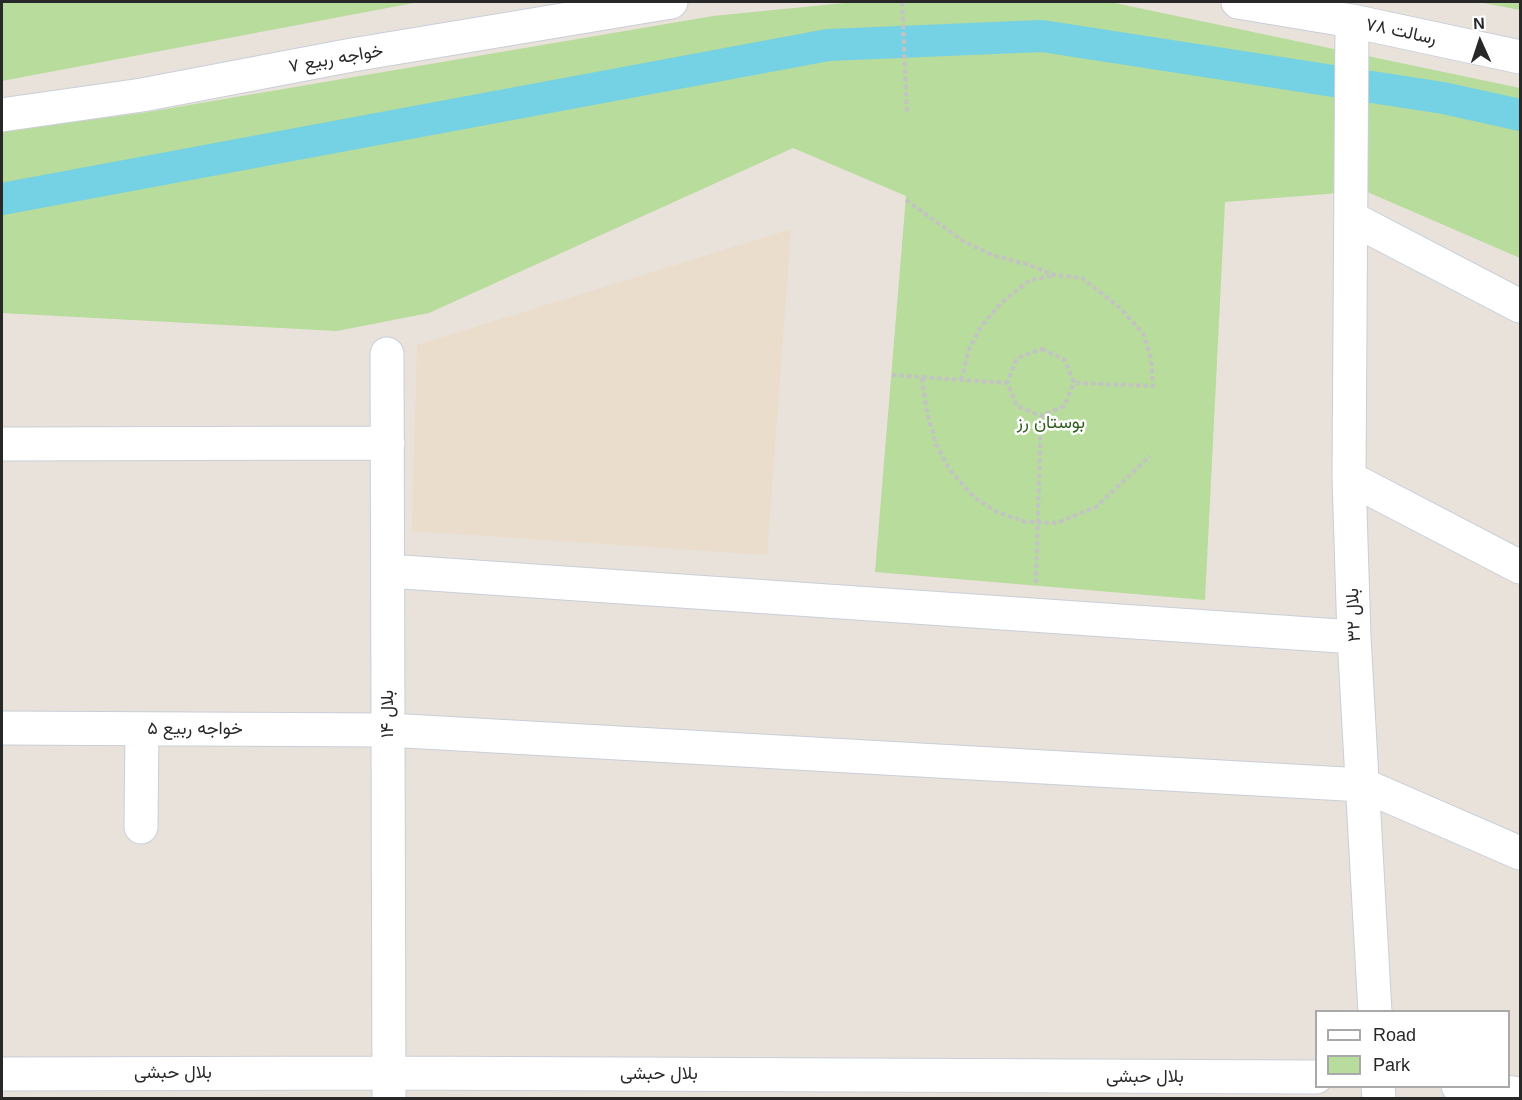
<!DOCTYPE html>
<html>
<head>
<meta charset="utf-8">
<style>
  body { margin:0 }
  #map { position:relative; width:1522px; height:1100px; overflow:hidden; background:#e9e2db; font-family:Helvetica,sans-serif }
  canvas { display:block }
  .frame { position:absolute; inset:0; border:3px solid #282828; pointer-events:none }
  .legend { position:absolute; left:1315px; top:1010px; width:195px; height:78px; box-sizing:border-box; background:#fff; border:2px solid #a9a9a9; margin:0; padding:8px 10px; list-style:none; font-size:18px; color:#282828 }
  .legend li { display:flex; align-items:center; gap:12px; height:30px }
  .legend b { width:30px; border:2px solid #a9a9a9 }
  .north { position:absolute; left:1450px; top:12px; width:60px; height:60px; -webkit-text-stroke:4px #fff; paint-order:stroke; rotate:357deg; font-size:16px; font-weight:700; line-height:24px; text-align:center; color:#282828 }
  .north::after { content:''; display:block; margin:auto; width:21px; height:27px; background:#282828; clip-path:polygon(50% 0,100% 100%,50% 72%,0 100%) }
</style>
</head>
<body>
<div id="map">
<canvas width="1522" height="1100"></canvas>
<div class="frame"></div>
<ul class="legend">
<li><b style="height:8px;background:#fff"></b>Road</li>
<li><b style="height:16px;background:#b7dc9b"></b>Park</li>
</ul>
<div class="north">N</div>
</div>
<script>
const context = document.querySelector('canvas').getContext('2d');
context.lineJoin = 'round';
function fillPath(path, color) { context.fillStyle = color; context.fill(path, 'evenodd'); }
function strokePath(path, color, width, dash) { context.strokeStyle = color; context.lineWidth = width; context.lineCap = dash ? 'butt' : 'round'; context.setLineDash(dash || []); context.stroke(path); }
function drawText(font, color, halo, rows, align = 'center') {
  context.font = font + ' Helvetica,Vazirmatn,sans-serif'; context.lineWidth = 5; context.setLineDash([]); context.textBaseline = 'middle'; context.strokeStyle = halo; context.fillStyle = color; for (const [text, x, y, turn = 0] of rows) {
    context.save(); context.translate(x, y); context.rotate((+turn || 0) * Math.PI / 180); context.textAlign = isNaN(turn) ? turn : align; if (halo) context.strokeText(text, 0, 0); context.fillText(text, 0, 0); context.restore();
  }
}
fillPath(new Path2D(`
  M791 229 767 555 412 531 417 345Z`), '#eaddcb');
fillPath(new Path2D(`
  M2 2H419L2 81Z
  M854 2H1110L1520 88V258L1365 191 1225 202 1205 600 875 572 906 196 793 148 429 313 337 331 2 313V131L142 113 713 16Z
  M1478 2H1520V10Z`), '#b7dc9b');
strokePath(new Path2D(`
  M2 199 828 45 1042 36 1443 98 1520 115`), '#75d1e4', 32);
const minor = new Path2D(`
  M1238 2 1352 21 1520 57
  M1352 21 1349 478 1354 637 1375 1012
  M2 115 142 95 352 55 671 2
  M1351 218 1520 306
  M387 354 389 1098
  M2 444 388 443
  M1349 478 1520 567
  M388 571 1354 637
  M2 728 388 730 1363 785 1520 853
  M141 827 142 729
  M2 1074 389 1073 1316 1077
  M1378 1086 1379 1098
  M1458 1086 1520 1094`);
strokePath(minor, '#c9ced9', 35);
strokePath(new Path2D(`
  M902 2 907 114
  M906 200 963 241 992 255 1029 265 1055 275 1082 278 1119 307 1143 333 1151 358 1153 386 1074 383
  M1042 349 1065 360 1074 383 1064 406 1041 416 1017 406 1007 383 1017 358Z
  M892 375 1007 383
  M922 378 927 413 936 444 949 469 974 497 997 512 1026 522 1057 523 1096 507 1150 456
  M961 380 969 349 982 325 1002 302 1030 280 1053 276
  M1036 583 1041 416`), '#c3c3c3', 4, [4.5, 3]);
strokePath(minor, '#fff', 33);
drawText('18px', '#282828', '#fff', [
  ["رسالت ۷۸",1401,32,12],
  ["خواجه ربیع ۷",336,59,-10],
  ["بلال ۳۲",1354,615,-92],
  ["بلال ۱۴",388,714,-90],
  ["خواجه ربیع ۵",195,729],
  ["بلال حبشی",173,1073],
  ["بلال حبشی",659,1074],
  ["بلال حبشی",1145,1077]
]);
drawText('18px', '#325e1f', '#fff', [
  ["بوستان رز",1051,423]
]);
</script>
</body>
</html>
